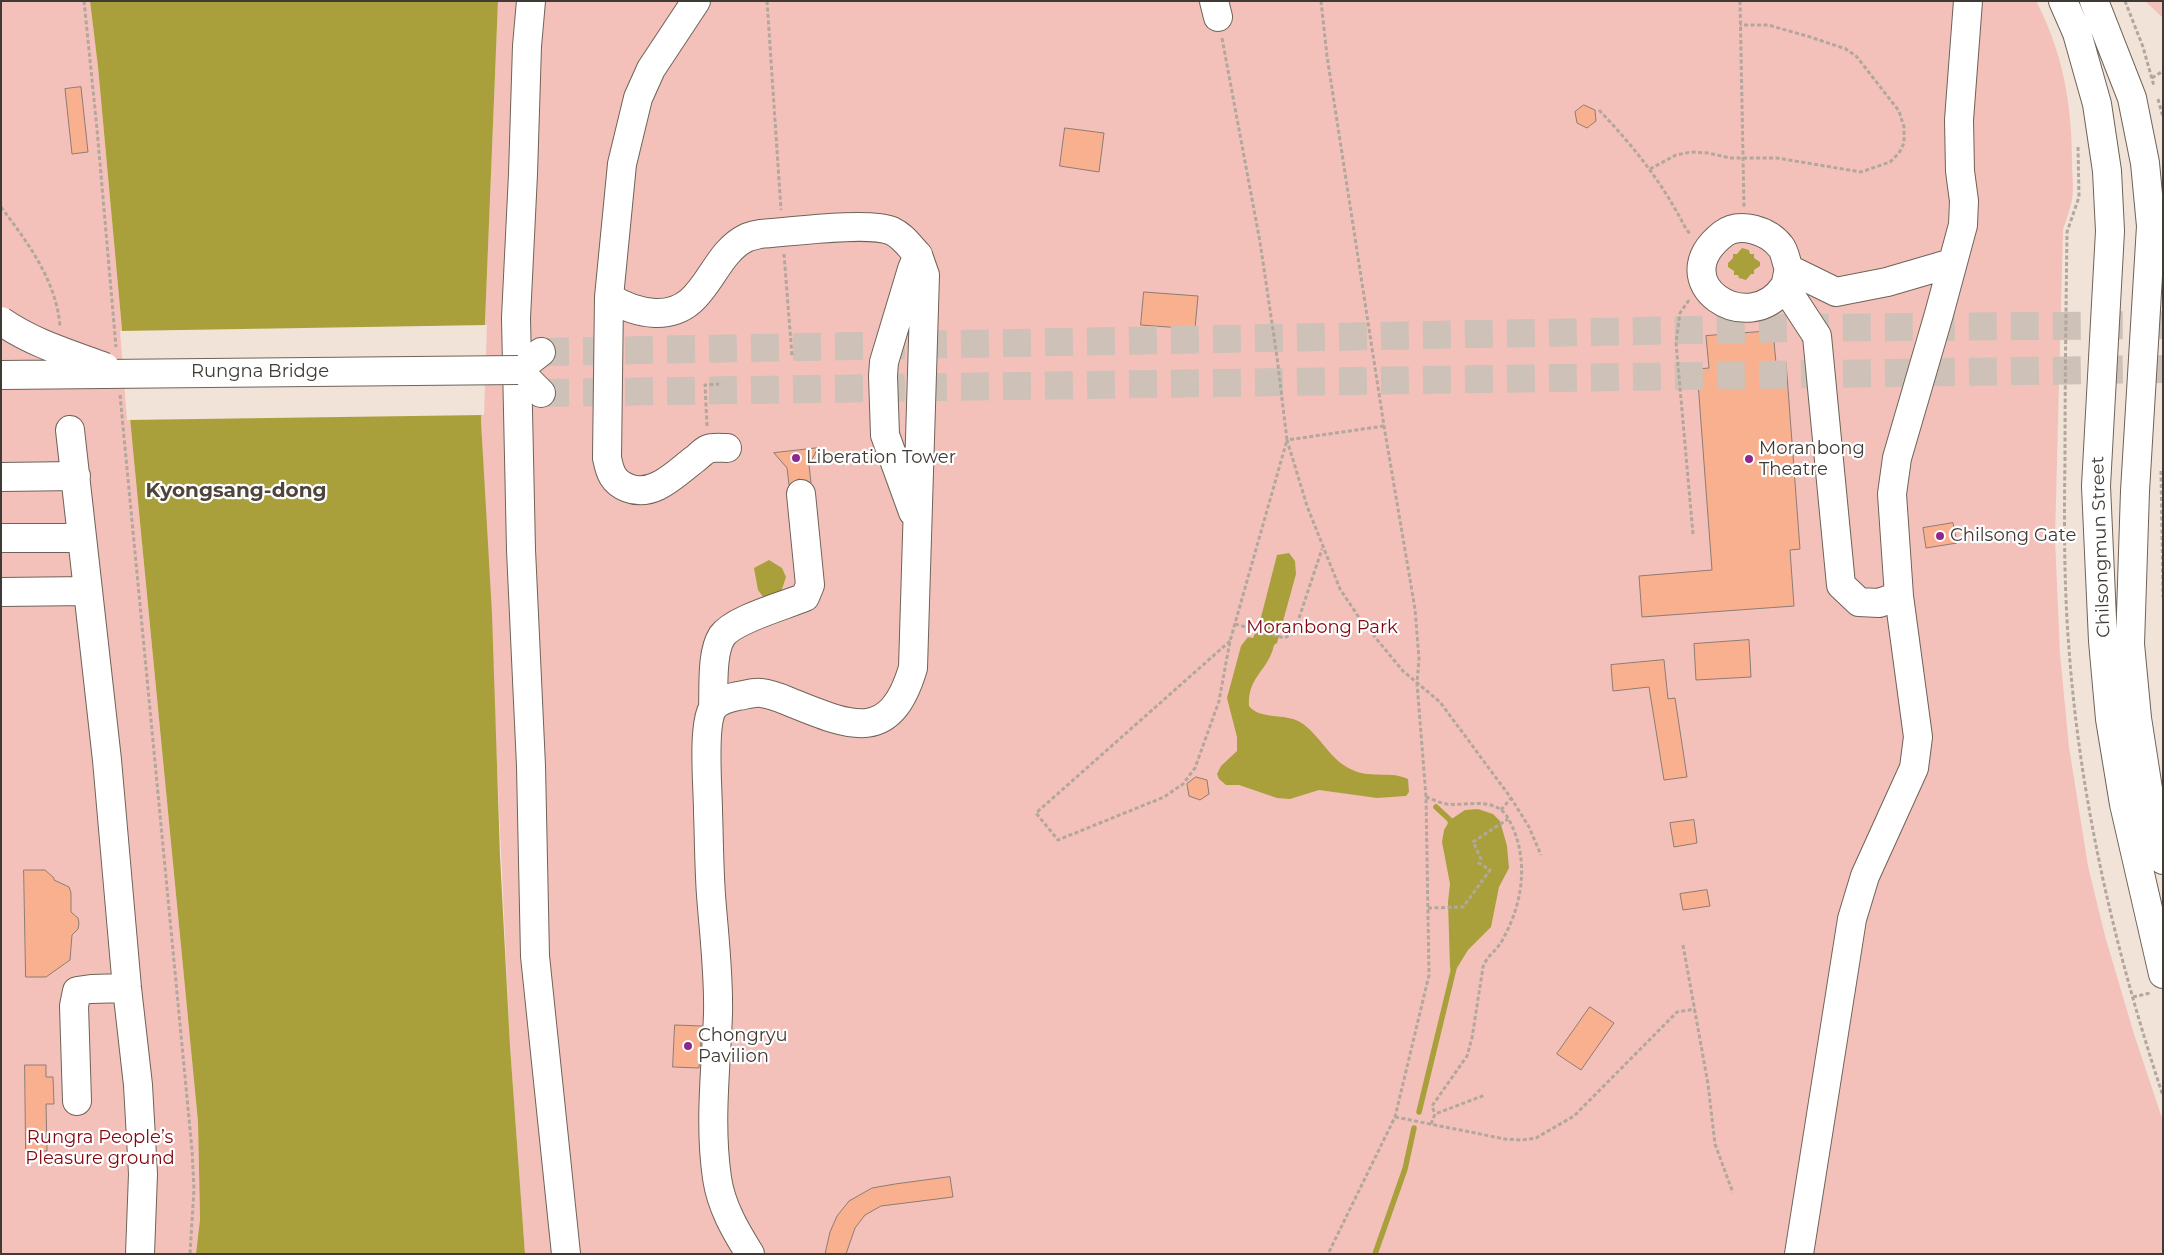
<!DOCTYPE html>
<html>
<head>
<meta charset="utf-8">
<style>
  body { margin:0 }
  #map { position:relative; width:2164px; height:1255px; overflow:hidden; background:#f1e3d7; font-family:Montserrat,sans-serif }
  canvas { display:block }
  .frame { position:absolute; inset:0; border:2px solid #403a35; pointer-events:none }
</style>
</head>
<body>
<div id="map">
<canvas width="2164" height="1255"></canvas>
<div class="frame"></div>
</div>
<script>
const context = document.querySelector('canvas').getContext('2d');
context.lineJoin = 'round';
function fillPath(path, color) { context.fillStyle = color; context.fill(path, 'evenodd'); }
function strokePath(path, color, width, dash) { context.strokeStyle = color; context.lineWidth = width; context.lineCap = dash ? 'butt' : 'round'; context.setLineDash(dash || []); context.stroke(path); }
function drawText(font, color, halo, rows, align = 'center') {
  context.font = font + ' Montserrat,sans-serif'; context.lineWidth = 4.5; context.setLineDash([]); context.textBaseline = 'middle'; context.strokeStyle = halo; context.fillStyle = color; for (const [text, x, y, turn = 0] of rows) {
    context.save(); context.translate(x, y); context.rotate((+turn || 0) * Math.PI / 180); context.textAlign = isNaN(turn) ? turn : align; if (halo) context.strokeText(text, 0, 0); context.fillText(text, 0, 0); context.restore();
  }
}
fillPath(new Path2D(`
  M1 1H90L98 67 133 450 198 1122 200 1219 196 1254H1Z
  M498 1H2036C2063 52 2072 105 2072 162 2072 174 2074 188 2072 200 2070 210 2066 220 2063 230L2055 538 2060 654 2069 747 2088 866 2105 936 2134 1034 2163 1121V1254H525L510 1046 481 421Z
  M2145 1H2163V18Z`), '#f4c1ba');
fillPath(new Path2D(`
  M90 1H498L481 421 492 614 500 856 510 1046 525 1254H196L200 1219 198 1122 133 450 98 67Z
  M1742 248 1749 250 1750 254H1754V258L1760 262V266L1754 270V274H1751L1746 280 1739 278 1738 275H1734V271L1728 267V263L1733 258V254H1737Z
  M1289 553 1295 561 1296 574 1277 643 1274 645C1269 670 1247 677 1249 706 1260 720 1285 713 1300 722 1321 735 1330 762 1355 771 1372 778 1392 771 1408 779L1409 792 1406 796 1377 798 1319 790 1290 799 1277 798 1239 785H1226L1219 779 1217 774 1221 766 1237 751V737L1227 698 1241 646 1248 637 1253 638 1259 625 1277 555Z
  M769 560 782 568 786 577 780 595 764 598 758 590 754 568Z
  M1478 809 1493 814 1500 821 1507 846 1509 868 1499 887 1491 927 1468 950 1452 976 1450 967 1448 902 1450 884 1442 842 1444 830 1450 820 1465 810Z`), '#a9a03c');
fillPath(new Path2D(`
  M487 325 484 415 127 420 120 331Z`), '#f1e3d7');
strokePath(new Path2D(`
  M1436 807 1450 820 1451 826
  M1419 1112 1454 968
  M1375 1254 1405 1169 1414 1128`), '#a9a03c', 5.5);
const building = new Path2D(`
  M81 87 88 152 72 154 65 89Z
  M1584 105 1595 110 1596 121 1587 128 1577 123 1575 112Z
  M1065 128 1104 133 1099 172 1060 166Z
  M1144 292 1198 296 1195 329 1141 325Z
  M1773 331 1776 363 1786 362 1800 549 1790 550 1794 606 1642 617 1639 576 1712 570 1697 369 1709 368 1706 336Z
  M818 448 809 465 811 483 799 479 789 485 787 468 774 453Z
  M1953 523 1957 543 1926 548 1923 528Z
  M1749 640 1751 677 1696 680 1694 644Z
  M1664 660 1668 699 1675 698 1687 777 1664 780 1649 687 1613 691 1611 665Z
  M1196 777 1207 780 1209 794 1200 800 1189 796 1187 784Z
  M1694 820 1697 843 1674 847 1670 823Z
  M24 870H45L54 878V880L69 887 71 893V912L78 918 79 923 78 929 72 935 70 960 46 977H26Z
  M1707 890 1710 906 1683 910 1680 894Z
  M1590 1007 1614 1023 1581 1070 1557 1054Z
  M675 1025 702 1026 699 1068 673 1067Z
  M25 1065H46V1077H53L54 1104H46L47 1151H26Z
  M950 1177 953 1197 881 1206 865 1215 855 1228 846 1254H825L830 1232 837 1216 849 1201 872 1188 895 1184Z`);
fillPath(building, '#f9b08f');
strokePath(building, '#8d7c75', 1);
strokePath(new Path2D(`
  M541 352 1797 328 2163 325
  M541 393 2163 369`), '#cec1b7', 28, [28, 14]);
const minor = new Path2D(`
  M531 1 527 46 523 174 516 318 521 550 531 766 535 956 566 1254
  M696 1 651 69 638 98 622 164 609 297 607 458C610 473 613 482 628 488 654 498 676 473 695 459 699 456 703 451 708 449 713 447 721 448 727 448
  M1214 1 1218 17
  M1789 269C1787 274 1787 283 1784 287 1749 339 1661 283 1723 234 1740 221 1769 231 1781 247 1785 252 1786 262 1789 269L1836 292 1887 282 1952 263
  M1785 287 1817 336 1841 585 1859 602 1879 603 1899 596
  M609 297C624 307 638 312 655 313 707 315 709 256 746 238 750 236 756 235 760 234 789 232 869 221 892 231 903 236 910 247 918 255L912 269 884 362 883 376 885 435 913 512
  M70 430 107 760 127 988 138 1085 143 1174 140 1254
  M1 477 76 476
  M1 538H82
  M1 592 88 591
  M713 708C714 689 711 653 722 636 734 619 784 606 805 597L810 585 801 494
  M77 1101 74 1006 77 991 91 989 127 988
  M750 1254C735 1230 721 1206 717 1178 709 1123 716 1069 718 1014 719 974 714 935 711 895 709 867 709 839 708 811 708 789 702 725 713 708 719 700 729 698 738 696 745 695 754 692 761 693 773 694 785 700 795 704 854 728 891 742 913 668L925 275 918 255
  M1799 1254 1852 919 1865 876 1914 768 1918 737 1899 596 1892 494 1897 458 1939 314 1963 225 1964 201 1960 171 1959 120 1968 1`);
const major = new Path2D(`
  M2063 1 2077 33 2097 104 2107 171 2110 231 2096 486 2103 641 2110 719 2124 804 2163 974
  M2094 1 2132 98 2145 163 2151 226 2135 491 2130 644 2137 718 2150 802 2163 860
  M541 352 518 370 541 393`);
strokePath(minor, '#6e6358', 30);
strokePath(major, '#6e6358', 30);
strokePath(new Path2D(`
  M84 1 97 129 116 347
  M767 1 781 210
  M1321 1 1327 56 1384 426 1415 609 1419 659 1417 683 1426 797 1429 975 1395 1117 1328 1254
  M1740 1 1744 207
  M2125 1 2143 47 2154 86
  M1222 38 1260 242 1277 357 1287 440 1230 641 1219 701 1195 768 1183 784 1164 797 1058 840 1036 813 1230 641
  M2152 78 2163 71
  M2158 99 2163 117
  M1599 110C1635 148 1662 182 1686 229L1691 235
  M2078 147 2079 197 2067 232C2066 308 2065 384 2065 460 2064 523 2064 586 2069 649 2080 801 2115 951 2163 1096
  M1650 169 1676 155 1691 152 1708 153 1730 158H1777L1861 172 1890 162 1899 153 1904 143V127L1899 111 1857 57 1846 49 1807 36 1768 25H1740
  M1 207C28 243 56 280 60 326
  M784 254 792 356
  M1689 300 1680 313 1676 343 1693 534
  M120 395 192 1150 194 1189 190 1254
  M707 426 705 385 719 384
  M1384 426 1287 440 1307 506 1340 589 1360 619 1403 671 1440 702 1511 798 1529 827 1541 855
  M2161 471 2163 597
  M1235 624 1284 638 1294 633 1322 549
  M1426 797C1432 799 1440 803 1447 804 1465 806 1483 799 1500 809 1508 814 1514 830 1517 839 1527 873 1520 908 1503 939 1497 951 1488 954 1483 967L1472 1038 1467 1056 1432 1106 1435 1114
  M1501 810 1511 798
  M1428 908 1463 907 1490 870 1479 863 1481 859 1473 842 1508 819
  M1683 945 1708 1084 1715 1144 1733 1193
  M2133 997 2150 993
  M1395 1117 1505 1139 1522 1140 1536 1138 1574 1116 1677 1012 1695 1009
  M1431 1124 1435 1114 1485 1095`), '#b2a79d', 3, [4, 2.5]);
strokePath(minor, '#fff', 28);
strokePath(major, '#fff', 28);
const majorBridge = new Path2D(`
  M1 321C32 343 70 354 105 367
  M1 375 518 370`);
strokePath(majorBridge, '#6e6358', 30, []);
strokePath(majorBridge, '#fff', 28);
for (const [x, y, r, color] of [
  [796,458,5,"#8e288e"],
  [1749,459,5,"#8e288e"],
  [1940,536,5,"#8e288e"],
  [688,1046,5,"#8e288e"]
]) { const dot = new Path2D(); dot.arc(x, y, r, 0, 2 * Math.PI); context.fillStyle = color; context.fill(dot); strokePath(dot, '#fff', 2); }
drawText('18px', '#403a35', '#fff', [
  ["Rungna Bridge",260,372],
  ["Chilsongmun Street",2101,547,-92]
]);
drawText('18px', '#403a35', '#fff', [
  ["Moranbong",1759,449],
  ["Theatre",1759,470],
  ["Liberation Tower",806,458],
  ["Chilsong Gate",1950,536],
  ["Chongryu",698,1036],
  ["Pavilion",698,1057]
], 'left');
drawText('18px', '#810710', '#fff', [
  ["Moranbong Park",1322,628],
  ["Rungra People’s",100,1138],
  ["Pleasure ground",100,1159]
]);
drawText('bold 20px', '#4f443a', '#fff', [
  ["Kyongsang-dong",236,491]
]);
</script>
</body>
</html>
